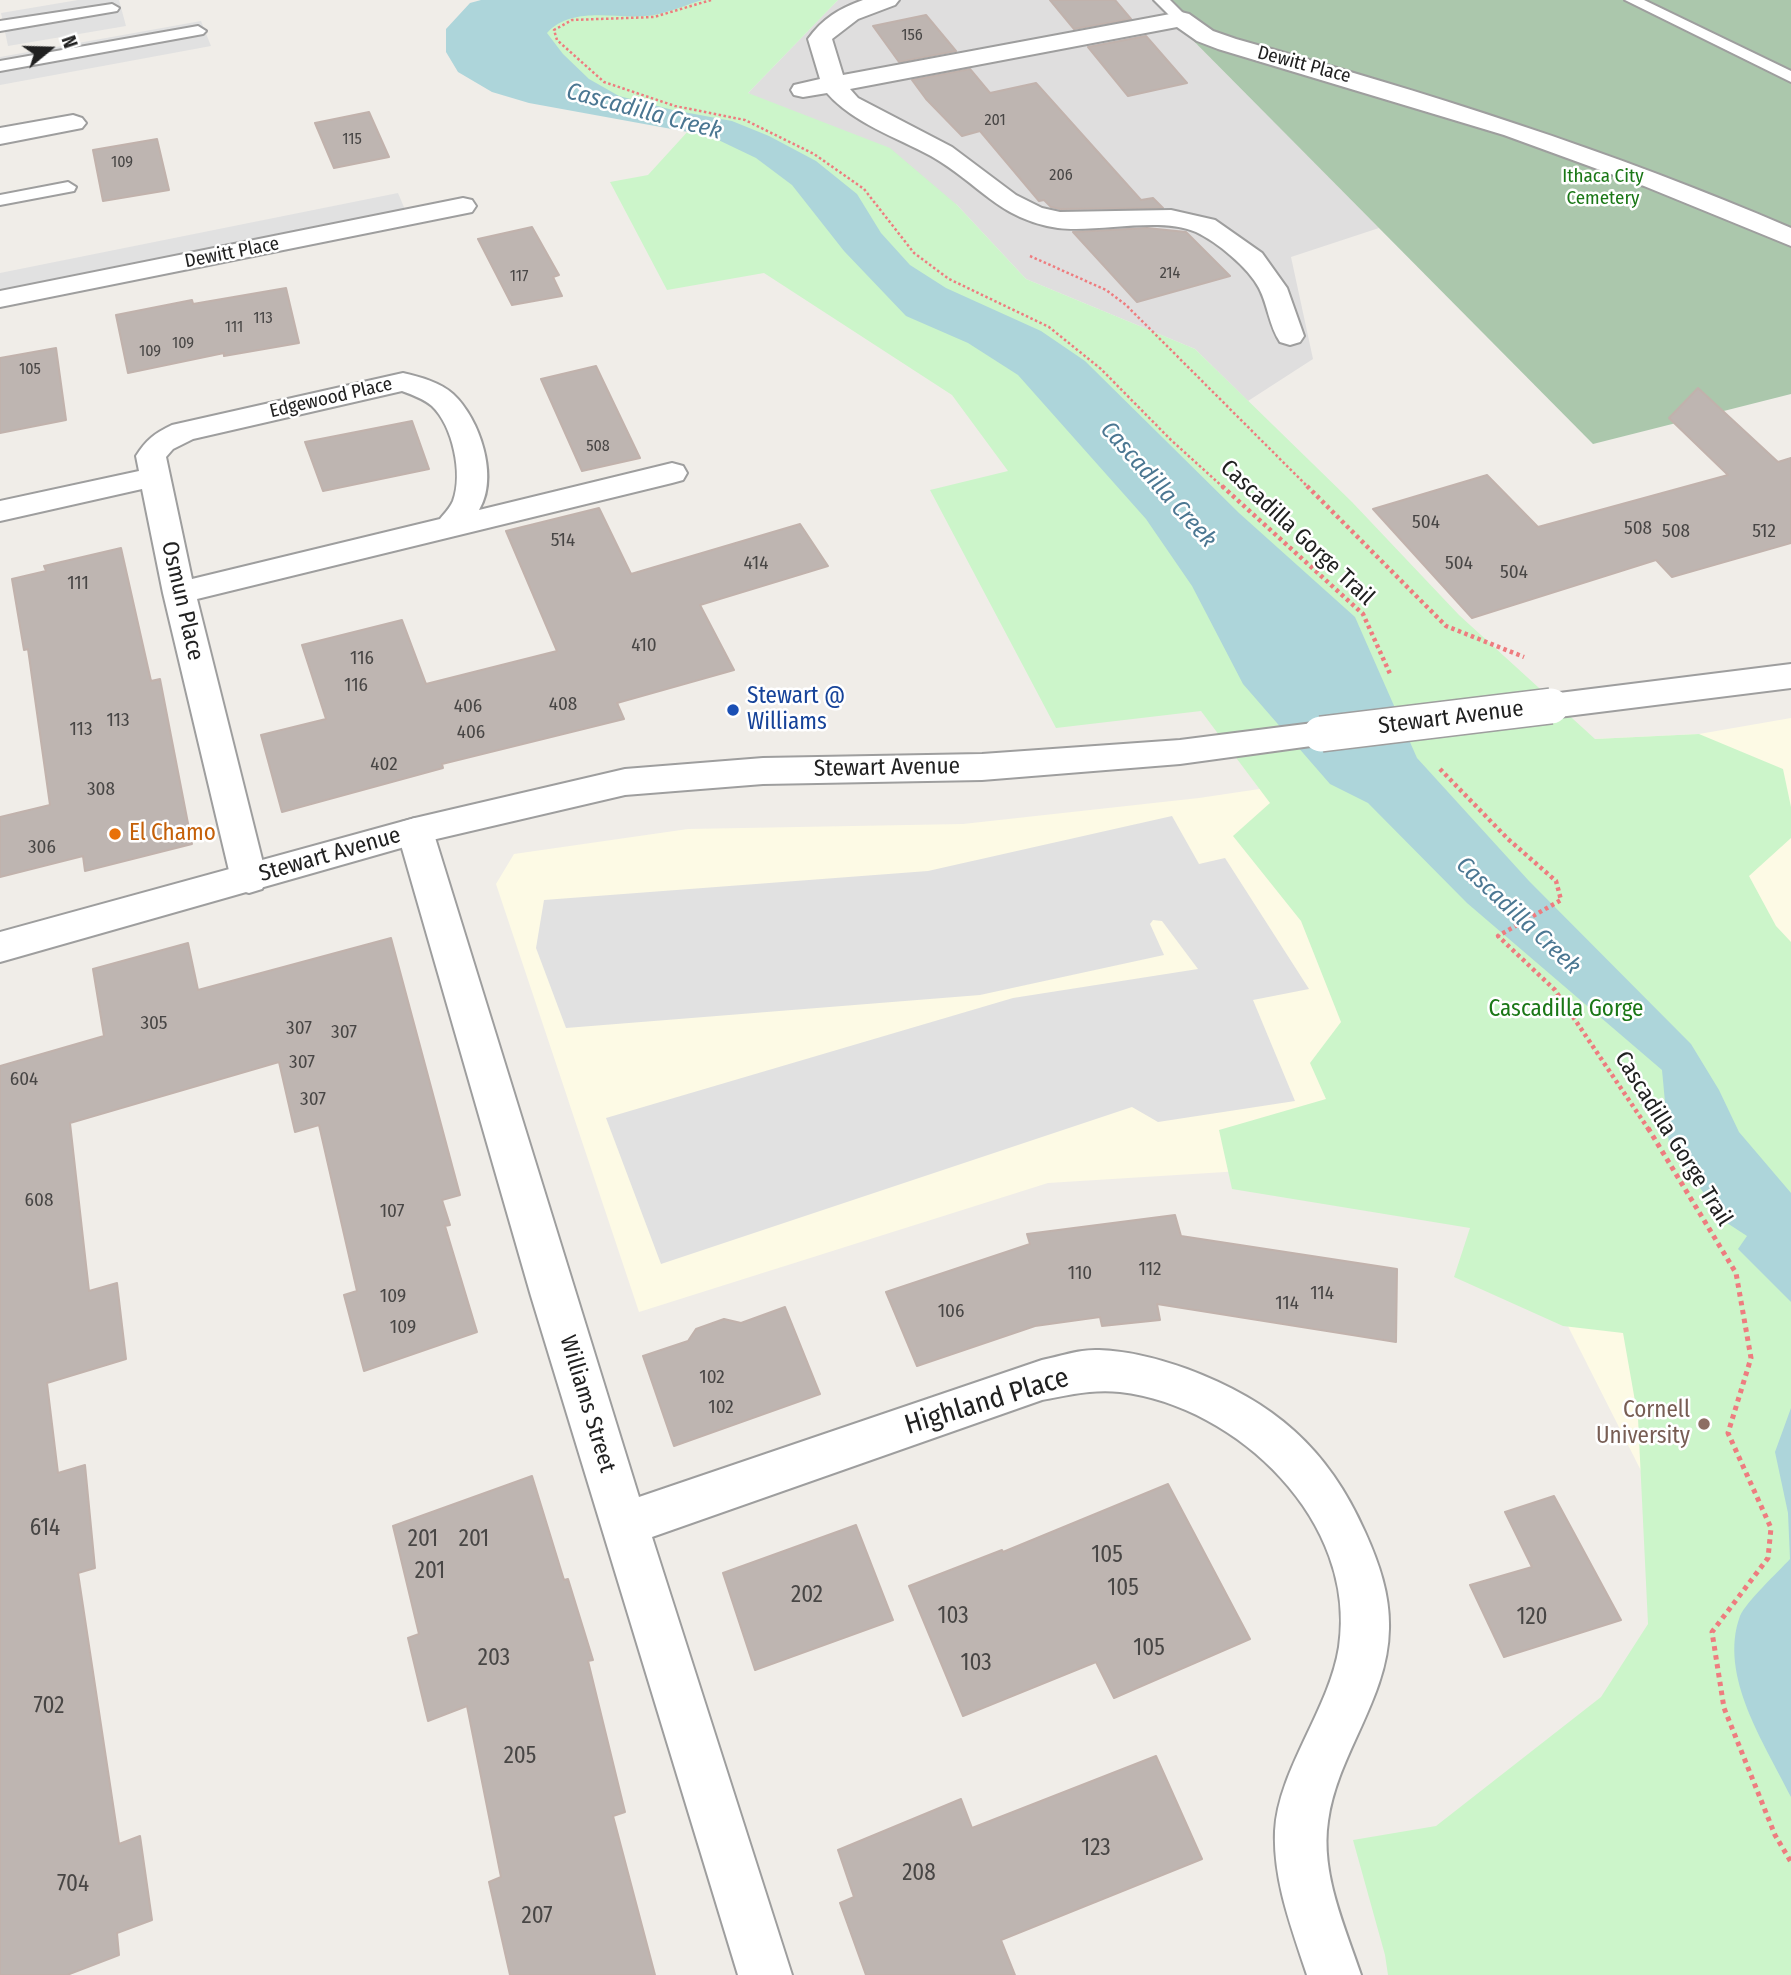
<!DOCTYPE html>
<html>
<head>
<meta charset="utf-8">
<style>
  body { margin:0 }
  #map { position:relative; width:1791px; height:1975px; overflow:hidden; background:#f0ede8; font-family:"Fira Sans Condensed",sans-serif }
  canvas { display:block }
  .north { position:absolute; left:14px; top:14px; width:70px; height:70px; -webkit-text-stroke:5px #fff; paint-order:stroke; rotate:71deg; font-size:19px; font-weight:700; line-height:28px; text-align:center; color:#212121 }
  .north::after { content:''; display:block; margin:auto; width:24px; height:32px; background:#212121; clip-path:polygon(50% 0,100% 100%,50% 72%,0 100%) }
</style>
</head>
<body>
<div id="map">
<canvas width="1791" height="1975"></canvas>
<div class="north">N</div>
</div>
<script>
const context = document.querySelector('canvas').getContext('2d');
context.lineJoin = 'round';
function fillPath(path, color) { context.fillStyle = color; context.fill(path, 'evenodd'); }
function strokePath(path, color, width, dash) { context.strokeStyle = color; context.lineWidth = width; context.lineCap = dash ? 'butt' : 'round'; context.setLineDash(dash || []); context.stroke(path); }
function drawText(font, color, halo, rows, align = 'center') {
  context.font = font + ' "Fira Sans Condensed",sans-serif'; context.lineWidth = 5; context.setLineDash([]); context.textBaseline = 'middle'; context.strokeStyle = halo; context.fillStyle = color; for (const [text, x, y, turn = 0] of rows) {
    context.save(); context.translate(x, y); context.rotate((+turn || 0) * Math.PI / 180); context.textAlign = isNaN(turn) ? turn : align; if (halo) context.strokeText(text, 0, 0); context.fillText(text, 0, 0); context.restore();
  }
}
fillPath(new Path2D(`
  M838 0H1153L1379 228 1291 257 1313 359 1248 401 1195 349 1026 279 957 205 748 93Z`), '#dfdede');
fillPath(new Path2D(`
  M1791 718V1975L1674 1536 1482 1156 1048 1183 639 1312 496 884 514 854 688 829 963 824 1199 798 1595 739 1699 734Z`), '#fdfae5');
fillPath(new Path2D(`
  M1153 0H1791V394L1593 444Z`), '#abc7ac');
fillPath(new Path2D(`
  M605 0H838L748 93 890 148 957 205 1026 279 1195 349 1352 502 1459 615 1595 739 1699 734 1783 769 1791 807V838L1749 876 1776 926 1791 942V1975H1388L1385 1955 1353 1840 1436 1826 1601 1697 1648 1624 1638 1418 1623 1333 1563 1326 1454 1277 1470 1228 1232 1189 1219 1130 1326 1099 1310 1063 1341 1022 1301 921 1233 836 1270 803 1201 711 1056 728 930 490 1008 471 952 395 764 273 667 290 610 182 648 175 690 129 614 118 474 51Z`), '#ccf5ca');
fillPath(new Path2D(`
  M78 0H119L126 26 8 46 1 13Z
  M201 21 211 46 0 85V57Z
  M398 193 409 219 0 304V273Z
  M1172 816 1199 864 1225 858 1309 989 1253 1000 1295 1101 1158 1122 1132 1107 661 1264 606 1118 1013 998 1198 969 1162 921 1153 920 1150 924 1164 955 980 995 566 1028 536 948 544 900 928 871Z`), '#e1e1e1');
fillPath(new Path2D(`
  M481 0H702C686 5 670 12 654 15 619 21 574 4 547 33L563 54 589 79 619 96 673 110 732 121 769 136 816 161 857 194 881 233 910 265 946 288 1041 331 1085 361 1239 513 1355 617 1417 758 1529 881 1691 1044 1719 1090 1739 1132 1791 1193V1302L1738 1249 1747 1236 1724 1221 1669 1145 1662 1070 1467 903 1368 803 1330 784 1243 684 1192 586 1146 519 1018 375 968 343 906 316 844 251 792 185 756 158 710 136 529 103 492 92 458 72 446 52V29L470 3Z
  M1791 1408V1797C1765 1744 1718 1676 1740 1616 1746 1602 1778 1572 1790 1559L1788 1513 1775 1452Z`), '#add5da');
const building = new Path2D(`
  M1050 0H1115L1131 19 1074 29Z
  M926 15 956 51 899 62 873 26Z
  M1146 36 1187 83 1128 96 1088 47Z
  M970 69 990 93 1036 83 1141 200 1153 198 1163 208 1060 209 1051 207 1044 200 1039 201 980 131 962 136 926 99 912 80Z
  M369 112 389 157 334 168 315 123Z
  M157 139 169 190 103 201 93 150Z
  M532 227 559 275 553 277 562 296 512 305 478 239Z
  M1147 228 1186 232 1230 276 1137 302 1073 232Z
  M286 288 299 343 224 356V353L128 373 116 315 192 300 193 304Z
  M56 348 66 420 0 433V358Z
  M596 366 640 458 582 471 541 379Z
  M1698 388 1778 462 1791 458V543L1672 577 1656 560 1472 618 1373 509 1487 475 1538 527 1728 475 1669 418Z
  M412 421 429 469 323 491 305 442Z
  M599 508 631 574 800 524 828 566 700 605 734 670 617 703 624 719 442 764 443 768 282 812 261 735 326 719 302 645 402 620 426 684 557 651 506 531Z
  M121 548 151 681 160 679 192 844 85 871 83 856 0 877V817L50 805 28 649 24 650 12 579 46 571 44 566Z
  M391 938 460 1195 442 1200 450 1225 445 1226 477 1332 364 1371 344 1295 357 1291 319 1125 295 1132 279 1062 70 1123 89 1291 117 1283 126 1359 47 1383 58 1473 85 1465 95 1568 78 1573 119 1844 140 1836 152 1920 117 1933 119 1955 67 1975H0V1066L104 1036 93 969 188 943 198 990Z
  M1175 1215 1181 1236 1397 1269 1396 1342 1157 1304 1160 1320 1102 1326 1100 1317 1035 1326 917 1366 886 1292 1030 1244 1027 1234Z
  M785 1307 820 1394 674 1446 643 1356 688 1341 696 1329 724 1319 741 1323Z
  M532 1476 564 1580 568 1579 593 1660 588 1661 625 1812 613 1816 655 1975H510L489 1882 501 1877 467 1706 428 1721 408 1638 419 1634 393 1526Z
  M1168 1484 1250 1639 1114 1698 1096 1662 963 1716 909 1586 1002 1550 1003 1552Z
  M1554 1496 1621 1620 1504 1657 1470 1585 1532 1567 1505 1512Z
  M856 1525 893 1620 755 1670 723 1573Z
  M1156 1756 1202 1859 1001 1940 1015 1975H866L840 1903 854 1897 838 1850 961 1799 972 1828Z`);
fillPath(building, '#beb5b1');
strokePath(building, '#c1b2ac', 2);
const service = new Path2D(`
  M1154 0H1170L1189 19 1186 22H1176Z
  M1625 0H1644L1791 71V82Z
  M112 4 119 8 117 11 0 31V21Z
  M198 26 206 31 203 34 0 71V61Z
  M68 182 76 187 74 191 0 205V195Z`);
const minor = new Path2D(`
  M863 0H899L895 5 858 19 832 39 843 75 1181 12 1189 14 1213 31 1236 39C1425 92 1611 150 1791 228V246L1644 186 1504 135 1218 49 1197 41 1177 27 850 89 858 98 952 147 1016 195 1042 208 1060 212 1171 210 1215 220 1262 253 1287 288 1304 336 1300 342 1290 345 1280 342C1269 326 1268 305 1259 288 1248 267 1217 242 1196 232 1160 216 1098 233 1058 228 998 219 979 183 931 156 896 137 853 123 827 93L803 97 794 95 791 90 794 85 820 79 808 39C822 19 840 8 863 0Z
  M73 115 82 118 86 123 82 128 0 144V128Z
  M463 198 472 200 476 206 472 212 0 307V291Z
  M403 373C420 377 440 382 453 394 480 419 499 477 479 510L672 463 683 466 687 473 683 480 672 483 197 599 267 879 262 889 249 893 236 889 231 879 163 593 142 489 0 521V501L139 471 136 456C146 440 155 433 172 425ZM402 391C413 395 424 399 432 406 453 426 463 474 453 501 450 508 444 514 440 519L192 579 166 457 173 449 193 439Z
  M415 818 428 822 433 831 639 1497 1042 1360C1061 1356 1080 1349 1099 1350 1130 1351 1159 1359 1187 1369 1273 1401 1328 1448 1365 1532 1379 1563 1390 1595 1389 1629 1388 1699 1337 1754 1328 1821 1320 1873 1345 1927 1361 1975H1307C1292 1929 1273 1881 1275 1831 1278 1770 1329 1710 1339 1647 1358 1522 1238 1406 1120 1392 1093 1389 1069 1395 1042 1400L652 1537 792 1975H738L531 1296 397 831 402 822Z`);
const tertiary = new Path2D(`
  M1791 664V688L1551 718 1539 714 1534 706 1539 698 1551 694Z
  M1321 722 1333 725 1338 734 1333 743 1180 764 982 780 763 784 625 795 415 844 0 962V932L415 818 625 769 763 758 982 754 1180 740Z`);
strokePath(service, '#9e9e9e', 4);
strokePath(minor, '#9e9e9e', 4);
strokePath(tertiary, '#9e9e9e', 4);
strokePath(new Path2D(`
  M711 0 654 17 572 20 554 30 557 40 604 82 675 106 745 120 814 154 864 189 914 253 949 279 1049 327 1101 369 1171 440 1224 488
  M1030 256 1106 290 1126 305 1309 488`), '#ee7c7f', 2.5, [2.5, 2.5]);
strokePath(new Path2D(`
  M1222 486 1363 614 1391 676
  M1307 486 1446 626 1524 657
  M1440 769 1508 839 1556 881 1561 900 1498 936 1555 990 1649 1130`), '#ee7c7f', 4.5, [3.5, 3.5]);
strokePath(new Path2D(`
  M1648 1128 1736 1273 1751 1358 1728 1433 1771 1528 1768 1558 1712 1632 1724 1708 1775 1835 1791 1862`), '#ee7c7f', 5, [4.5, 4.5]);
fillPath(service, '#fff');
fillPath(minor, '#fff');
fillPath(tertiary, '#fff');
const tertiaryBridge = new Path2D(`
  M1321 734 1551 706`);
strokePath(tertiaryBridge, '#9e9e9e', 38, []);
strokePath(tertiaryBridge, '#fff', 35);
for (const [x, y, r, color] of [
  [733,710,7,"#1a4fb4"],
  [115,834,7,"#e8710a"],
  [1704,1424,7,"#8d6e63"]
]) { const dot = new Path2D(); dot.arc(x, y, r, 0, 2 * Math.PI); context.fillStyle = color; context.fill(dot); strokePath(dot, '#fff', 2.5); }
drawText('16px', '#484645', null, [
  ["156",912,36],
  ["201",995,121],
  ["115",352,140],
  ["109",122,163],
  ["206",1061,176],
  ["214",1170,274],
  ["117",519,277],
  ["113",263,319],
  ["111",234,328],
  ["109",183,344],
  ["109",150,352],
  ["105",30,370],
  ["508",598,447]
]);
drawText('19px', '#212121', '#fff', [
  ["Dewitt Place",1304,65,15],
  ["Dewitt Place",232,253,-11],
  ["Edgewood Place",331,398,-13]
]);
drawText('19px', '#1a7716', '#fff', [
  ["Ithaca City",1603,177],
  ["Cemetery",1603,199]
]);
drawText('19px', '#484645', null, [
  ["504",1426,523],
  ["508",1638,529],
  ["508",1676,532],
  ["512",1764,532],
  ["514",563,541],
  ["414",756,564],
  ["504",1459,564],
  ["504",1514,573],
  ["111",78,584],
  ["410",644,646],
  ["116",362,659],
  ["116",356,686],
  ["408",563,705],
  ["406",468,707],
  ["113",118,721],
  ["113",81,730],
  ["406",471,733],
  ["402",384,765],
  ["308",101,790],
  ["306",42,848],
  ["305",154,1024],
  ["307",299,1029],
  ["307",344,1033],
  ["307",302,1063],
  ["604",24,1080],
  ["307",313,1100],
  ["608",39,1201],
  ["107",392,1212],
  ["112",1150,1270],
  ["110",1080,1274],
  ["114",1322,1294],
  ["109",393,1297],
  ["114",1287,1304],
  ["106",951,1312],
  ["109",403,1328],
  ["102",712,1378],
  ["102",721,1408]
]);
drawText('23px', '#212121', '#fff', [
  ["Cascadilla Gorge Trail",1297,533,43],
  ["Osmun Place",182,601,77],
  ["Stewart Avenue",1451,718,-7],
  ["Stewart Avenue",887,768,-1],
  ["Stewart Avenue",330,855,-16],
  ["Cascadilla Gorge Trail",1673,1139,58],
  ["Williams Street",587,1404,73]
]);
drawText('23px', '#164399', '#fff', [
  ["Stewart @",747,697],
  ["Williams",747,723]
], 'left');
drawText('23px', '#c56008', '#fff', [
  ["El Chamo",129,834]
], 'left');
drawText('23px', '#1a7716', '#fff', [
  ["Cascadilla Gorge",1566,1010]
]);
drawText('23px', '#785e54', '#fff', [
  ["Cornell",1690,1411],
  ["University",1690,1437]
], 'right');
drawText('23px', '#484645', null, [
  ["614",45,1529],
  ["201",423,1540],
  ["201",474,1540],
  ["105",1107,1556],
  ["201",430,1572],
  ["105",1123,1589],
  ["202",807,1596],
  ["103",953,1617],
  ["120",1532,1618],
  ["105",1149,1649],
  ["203",494,1659],
  ["103",976,1664],
  ["702",49,1707],
  ["205",520,1757],
  ["123",1096,1849],
  ["208",919,1874],
  ["704",73,1885],
  ["207",537,1917]
]);
drawText('italic 24px', '#4b7792', '#fff', [
  ["Cascadilla Creek",644,112,15],
  ["Cascadilla Creek",1158,485,48],
  ["Cascadilla Creek",1518,916,43]
]);
drawText('28px', '#212121', '#fff', [
  ["Highland Place",987,1402,-17]
]);
</script>
</body>
</html>
